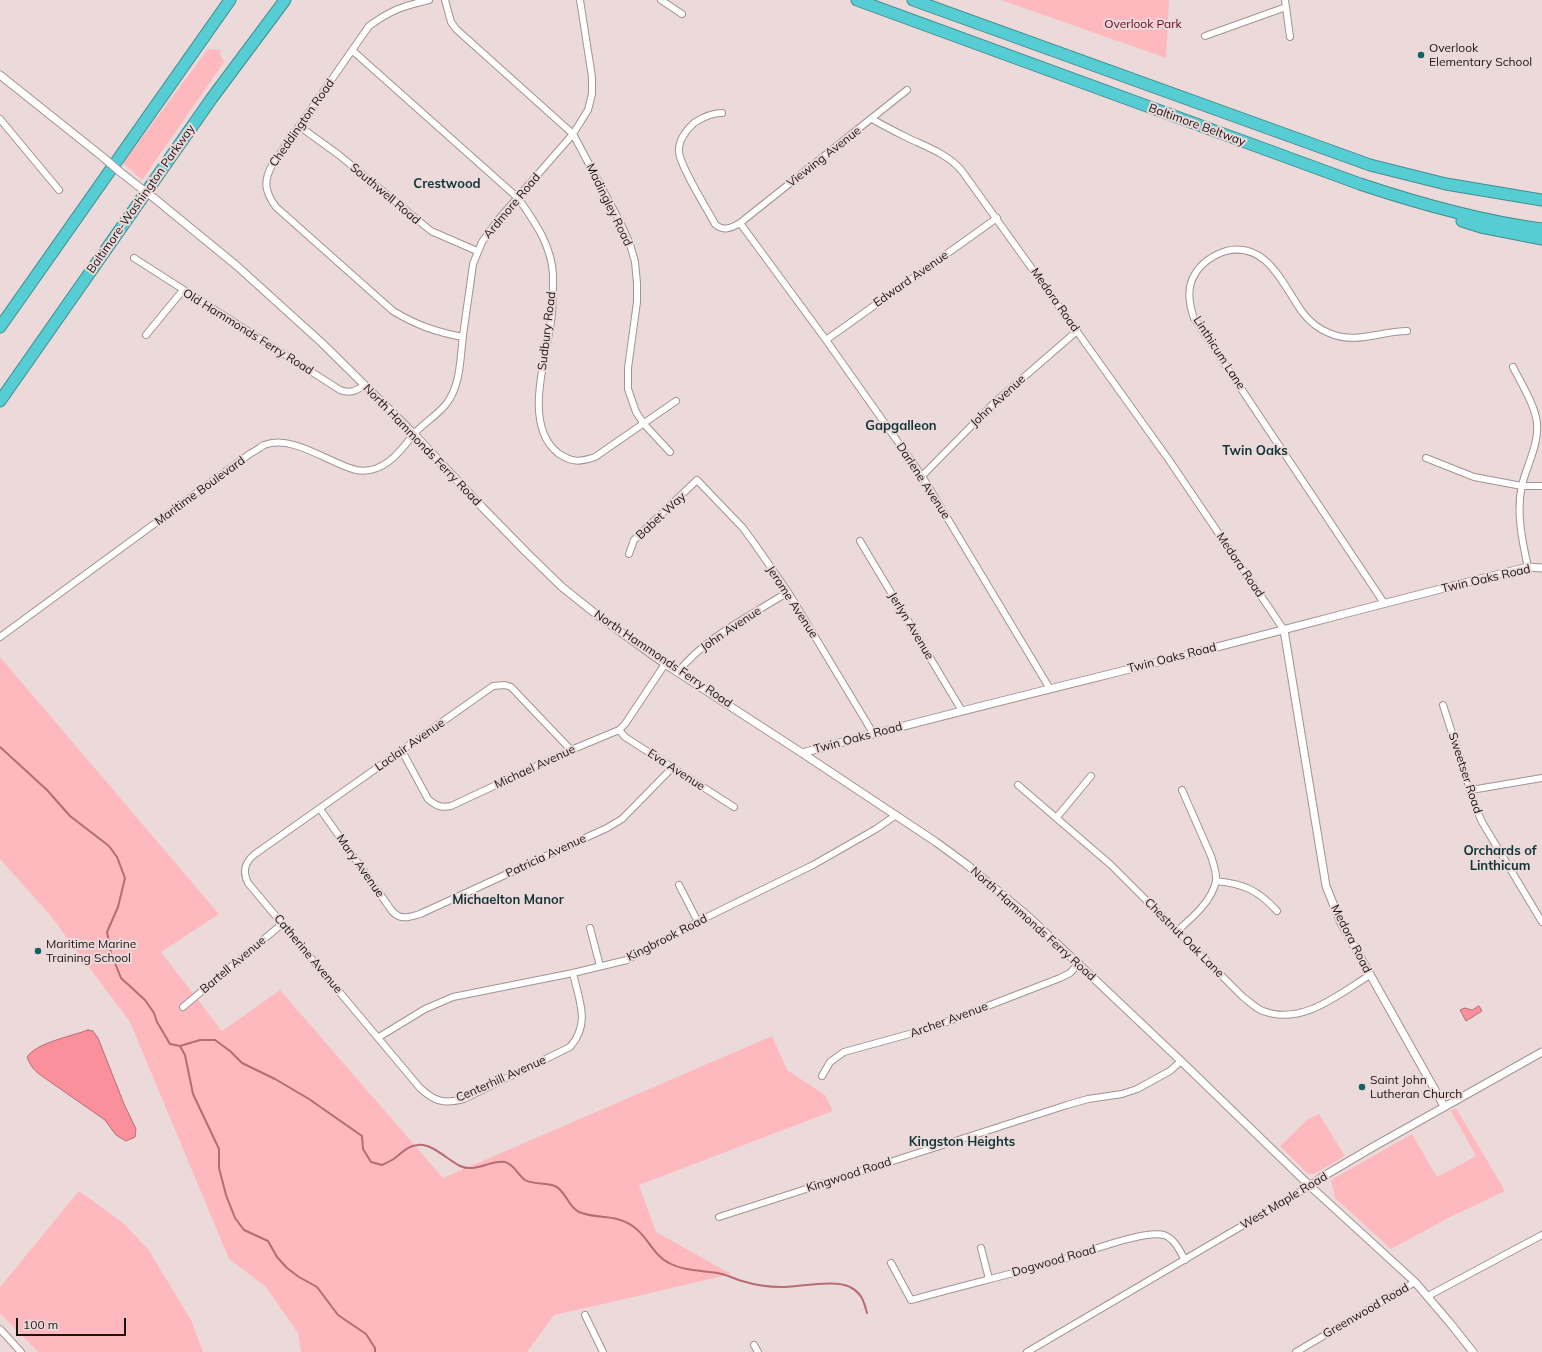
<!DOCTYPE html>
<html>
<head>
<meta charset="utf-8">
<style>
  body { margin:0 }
  #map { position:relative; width:1542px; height:1352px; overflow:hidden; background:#ecdadb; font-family:Mulish,sans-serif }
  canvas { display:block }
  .scale { position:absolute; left:16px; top:1318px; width:110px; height:18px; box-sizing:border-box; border:2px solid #1a1415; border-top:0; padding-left:5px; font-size:12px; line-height:14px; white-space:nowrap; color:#1a1415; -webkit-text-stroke:3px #ecdadb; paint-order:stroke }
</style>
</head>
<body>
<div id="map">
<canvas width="1542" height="1352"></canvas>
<div class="scale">100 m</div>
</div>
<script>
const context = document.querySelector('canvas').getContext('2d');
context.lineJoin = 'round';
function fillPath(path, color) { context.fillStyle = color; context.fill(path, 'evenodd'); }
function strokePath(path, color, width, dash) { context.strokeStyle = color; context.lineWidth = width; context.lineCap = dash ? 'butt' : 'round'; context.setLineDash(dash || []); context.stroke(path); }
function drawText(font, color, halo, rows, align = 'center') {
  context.font = font + ' Mulish,sans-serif'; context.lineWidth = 4; context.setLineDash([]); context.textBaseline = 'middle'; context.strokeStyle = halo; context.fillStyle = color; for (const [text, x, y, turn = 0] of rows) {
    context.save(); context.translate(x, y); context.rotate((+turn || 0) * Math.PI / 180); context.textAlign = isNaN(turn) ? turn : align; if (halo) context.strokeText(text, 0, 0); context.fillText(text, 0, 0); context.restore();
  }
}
fillPath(new Path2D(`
  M1001 0H1169L1166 58Z
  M208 49 221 50 220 54 224 62 142 180 123 163Z
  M0 657 219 914 161 952 222 1031 280 990 443 1178 772 1036 787 1070 825 1095 833 1111 639 1185 656 1232 731 1274 621 1300 554 1315 527 1352H301L298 1333 266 1287 229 1259 130 1022 50 915 0 859Z
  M1456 1108 1505 1191 1446 1219 1391 1249 1335 1198 1331 1180 1412 1134 1437 1177 1476 1156 1451 1111Z
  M1319 1114 1345 1156 1314 1174H1308L1280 1146 1308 1119Z
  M79 1191 123 1223 148 1249 191 1320 203 1352H38L0 1313V1287Z`), '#fdb9be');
const water = new Path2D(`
  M1479 1006 1482 1011 1466 1021 1460 1010 1465 1008 1472 1010Z
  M88 1030 93 1031 98 1038 124 1104 136 1129 135 1137 126 1141 116 1135 105 1120 39 1074C33 1069 30 1065 27 1057 36 1043 72 1036 88 1030Z`);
fillPath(water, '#fa909b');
strokePath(water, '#b76b73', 1);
strokePath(new Path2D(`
  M0 747 47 790 70 816 109 846 117 857 125 878 118 907 107 932 111 953 121 978 145 1000 154 1013 157 1022 170 1044 180 1046 200 1040H215L230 1051 242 1063 275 1079 309 1099 362 1136 363 1149 371 1162 382 1165C386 1163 391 1161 395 1158 403 1152 407 1146 418 1145 432 1143 449 1161 460 1166 476 1173 489 1160 505 1162 514 1164 518 1175 525 1180 533 1185 546 1182 555 1186 566 1191 568 1207 579 1212 598 1220 615 1213 634 1227 648 1237 653 1255 669 1263 685 1272 705 1270 722 1274 729 1276 735 1279 742 1281 755 1285 768 1287 781 1287 798 1287 836 1279 850 1287 862 1293 864 1302 867 1313
  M180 1046 185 1055 193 1094 219 1149V1168L226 1195 235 1218 244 1230 268 1241 277 1257 287 1268 299 1277 317 1287 338 1315 366 1334 375 1348V1352`), '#b76b73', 2);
const minor = new Path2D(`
  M429 0C403 6 391 10 369 26L272 165C263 182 265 192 276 207L393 311C416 325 436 332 463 337
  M445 0 451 22 456 29 573 134 620 222 630 244 635 262 637 283V302L628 368V389L636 412 644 424 670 452
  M661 0 682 14
  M1285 0 1290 37
  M1205 36 1286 7
  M353 51 518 198C534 221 551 244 553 274 553 287 553 301 552 314 548 353 521 424 558 453 572 463 580 462 595 457L676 401
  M722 113C711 113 703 117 694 123 686 130 678 141 679 152 680 166 707 209 715 224 723 232 731 228 740 223L907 90
  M0 119 59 190
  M872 119C884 126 896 132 908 138 927 147 948 154 962 171L1169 460 1284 630
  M299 126 339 155 431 231 477 251
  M740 223 826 340 922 476 1050 689
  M134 258 340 390C351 394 355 391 365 385
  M146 335 183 290
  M826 340 997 218
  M1513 367C1521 383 1535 405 1537 423 1539 444 1527 465 1522 485 1516 511 1522 541 1528 567
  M1426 458 1474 477 1522 486H1542
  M922 476 994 403 1077 331
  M860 541 962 711
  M629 554 634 540 697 480 743 528 754 543 788 592 873 733
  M1384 603 1194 318C1189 304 1186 288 1195 274 1202 262 1214 255 1226 251 1268 241 1283 286 1303 313 1310 322 1319 329 1329 333 1356 345 1380 331 1407 331
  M0 637 251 453C256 451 260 447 264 445 293 434 328 463 356 470 381 475 399 454 412 436 422 424 437 416 447 403 461 384 460 358 463 336 466 312 470 288 473 264L482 242 498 220 573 134 588 110 592 94V77L580 0
  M678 672C706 637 750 616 788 592
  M1443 705 1476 808 1482 822 1542 922
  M619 730 625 737 734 807
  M571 750 511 687 505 685 493 686 255 854C245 862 242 871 248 883L420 1088C435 1102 444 1104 464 1099L570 1047C591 1023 579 1001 573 973
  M402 751 428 799C436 806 441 808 451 806L571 750 619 730 625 724 665 664
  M1018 785 1111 865 1243 997C1249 1001 1256 1009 1263 1011 1302 1026 1339 994 1370 975
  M1471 790 1542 778
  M320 809 392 911C401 921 409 917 420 914L607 828 622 819 672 768
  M1057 817 1091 776
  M1216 881C1244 884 1258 890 1277 911
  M679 885 698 922
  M590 928 600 966
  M1177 931C1192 918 1212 901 1216 881 1217 873 1213 863 1211 856L1182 790
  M183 1007 282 924
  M379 1037 425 1009 453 997 573 973 627 960 701 920 813 865 876 829 896 815
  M822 1076 830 1062 844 1052 931 1028 1060 978 1070 973 1079 963
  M719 1217 1067 1105 1088 1099 1122 1094 1137 1089 1170 1071 1181 1061
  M981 1248 989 1279
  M891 1263 911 1300C961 1286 1012 1274 1061 1260 1084 1253 1143 1230 1164 1235 1174 1238 1180 1251 1185 1260
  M1428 1296 1542 1235
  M585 1315 603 1352
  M0 1329 21 1352
  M754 1345 758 1352
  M1027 1352 1310 1186
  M1296 1352 1415 1282`);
const tertiary = new Path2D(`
  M0 75 104 158
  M119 171 138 186
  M154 198 237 266 322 343 414 434 483 508 527 553 562 587 597 615 665 664 802 753 936 842 966 864 1030 918 1181 1061 1310 1186 1415 1282 1450 1323 1473 1352
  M1284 630 1326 886 1340 921 1444 1106
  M802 753C926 719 1050 689 1174 658 1292 628 1410 596 1528 567L1542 568
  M1310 1186 1322 1177 1373 1147 1542 1052`);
const motorway = new Path2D(`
  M857 0 1360 184C1420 204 1480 221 1542 229
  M913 0 1370 165 1446 184 1542 200
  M1462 221 1481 227 1542 239
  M0 327 230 0
  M0 401 212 98 285 0`);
strokePath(minor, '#a29293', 8);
strokePath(tertiary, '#a29293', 9);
strokePath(motorway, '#418c90', 13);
strokePath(minor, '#fff', 6);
strokePath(tertiary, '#fff', 7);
strokePath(motorway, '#56cdd2', 11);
const tertiaryBridge = new Path2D(`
  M104 158 119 171
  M138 186 154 198`);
strokePath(tertiaryBridge, '#a29293', 9, []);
strokePath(tertiaryBridge, '#fff', 7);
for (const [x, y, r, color] of [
  [1421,55,4,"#116265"],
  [38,951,4,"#116265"],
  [1362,1087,4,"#116265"]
]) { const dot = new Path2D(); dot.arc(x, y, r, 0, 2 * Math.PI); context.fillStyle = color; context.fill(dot); strokePath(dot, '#ecdadb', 1.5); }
drawText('12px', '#64021f', '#ecdadb', [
  ["Overlook Park",1143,24]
]);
drawText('12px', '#1a1415', '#ecdadb', [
  ["Overlook",1429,48],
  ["Elementary School",1429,62],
  ["Maritime Marine",46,944],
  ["Training School",46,958],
  ["Saint John",1370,1080],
  ["Lutheran Church",1370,1094]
], 'left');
drawText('12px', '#1a1415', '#ecdadb', [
  ["Cheddington Road",302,123,-55],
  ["Baltimore Beltway",1197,125,20],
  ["Viewing Avenue",824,157,-38],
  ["Southwell Road",385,194,40],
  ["Baltimore-Washington Parkway",141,199,-55],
  ["Madingley Road",609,205,64],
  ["Ardmore Road",512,206,-50],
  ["Edward Avenue",911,279,-35],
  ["Medora Road",1055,300,55],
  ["Sudbury Road",547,331,-83],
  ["Old Hammonds Ferry Road",248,332,32],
  ["Linthicum Lane",1219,353,57],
  ["John Avenue",998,401,-43],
  ["North Hammonds Ferry Road",422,445,46],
  ["Darlene Avenue",923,481,57],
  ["Maritime Boulevard",200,491,-36],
  ["Babet Way",661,516,-43],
  ["Medora Road",1240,565,56],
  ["Twin Oaks Road",1486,579,-13],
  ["Jerome Avenue",792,602,57],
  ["Jerlyn Avenue",911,626,59],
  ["John Avenue",731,629,-34],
  ["Twin Oaks Road",1172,658,-14],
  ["North Hammonds Ferry Road",663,659,34],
  ["Twin Oaks Road",858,738,-15],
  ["Laclair Avenue",410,745,-35],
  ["Michael Avenue",535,767,-25],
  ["Eva Avenue",676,770,33],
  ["Sweetser Road",1465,773,72],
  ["Patricia Avenue",546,856,-25],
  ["Mary Avenue",360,866,55],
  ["North Hammonds Ferry Road",1033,924,42],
  ["Kingbrook Road",667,938,-27],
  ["Chestnut Oak Lane",1184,938,45],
  ["Medora Road",1351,939,63],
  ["Catherine Avenue",308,954,50],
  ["Bartell Avenue",233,965,-40],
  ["Archer Avenue",949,1020,-20],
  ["Centerhill Avenue",501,1079,-24],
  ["Kingwood Road",849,1175,-18],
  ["West Maple Road",1284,1201,-31],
  ["Dogwood Road",1054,1261,-16],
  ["Greenwood Road",1366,1311,-30]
]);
drawText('bold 13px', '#113436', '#ecdadb', [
  ["Crestwood",447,184],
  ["Gapgalleon",901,426],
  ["Twin Oaks",1255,451],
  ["Orchards of",1500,851],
  ["Linthicum",1500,866],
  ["Michaelton Manor",508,900],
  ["Kingston Heights",962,1142]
]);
</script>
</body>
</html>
